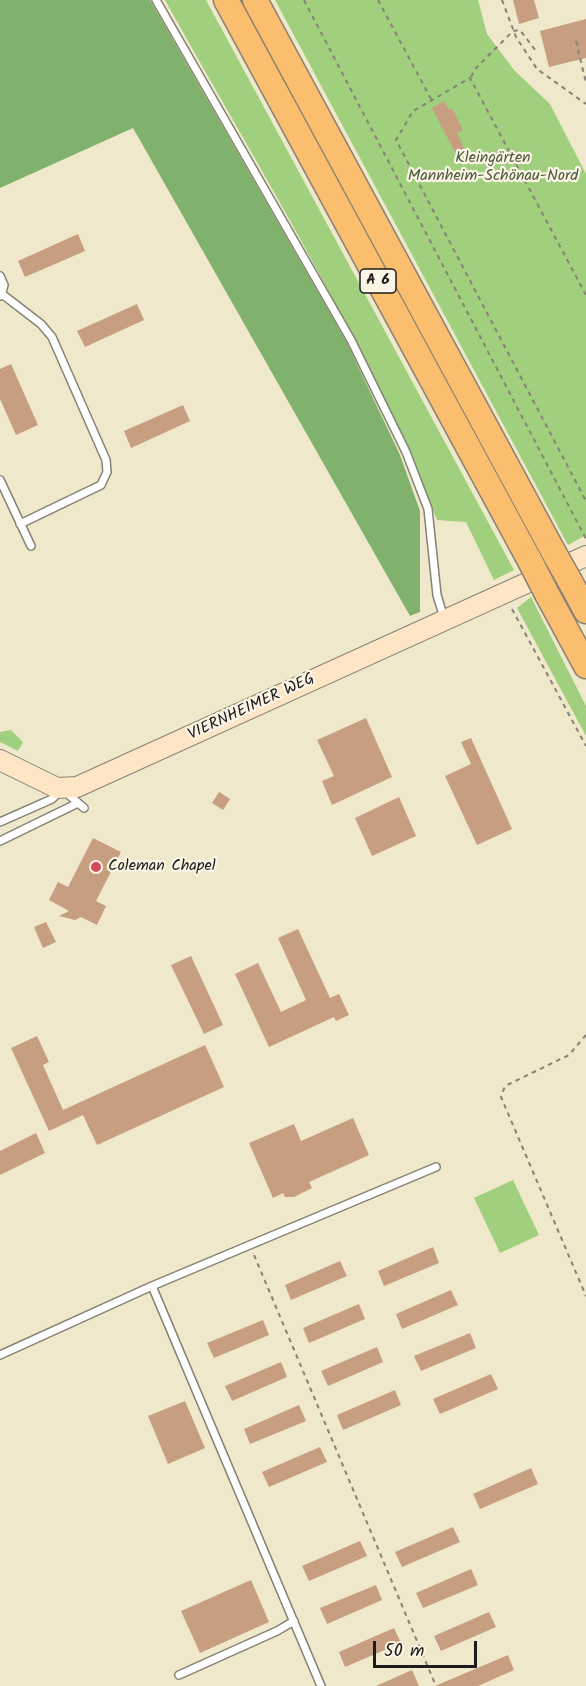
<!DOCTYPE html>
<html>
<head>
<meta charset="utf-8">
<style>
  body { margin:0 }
  #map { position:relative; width:586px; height:1686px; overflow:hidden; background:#efe8cb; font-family:Kalam,sans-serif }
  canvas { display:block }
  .scale { position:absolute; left:373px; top:1641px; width:104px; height:27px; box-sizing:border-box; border:3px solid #1c1c1c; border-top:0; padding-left:8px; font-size:18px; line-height:21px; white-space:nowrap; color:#1c1c1c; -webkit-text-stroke:4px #fcf5e5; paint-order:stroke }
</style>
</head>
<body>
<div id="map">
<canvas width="586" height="1686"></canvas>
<div class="scale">50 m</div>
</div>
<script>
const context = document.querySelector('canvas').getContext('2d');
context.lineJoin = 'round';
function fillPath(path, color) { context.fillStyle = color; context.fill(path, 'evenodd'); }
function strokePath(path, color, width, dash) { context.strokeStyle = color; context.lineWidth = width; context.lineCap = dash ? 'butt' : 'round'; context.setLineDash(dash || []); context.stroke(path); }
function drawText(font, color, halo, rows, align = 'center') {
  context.font = font + ' Kalam,sans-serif'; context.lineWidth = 4.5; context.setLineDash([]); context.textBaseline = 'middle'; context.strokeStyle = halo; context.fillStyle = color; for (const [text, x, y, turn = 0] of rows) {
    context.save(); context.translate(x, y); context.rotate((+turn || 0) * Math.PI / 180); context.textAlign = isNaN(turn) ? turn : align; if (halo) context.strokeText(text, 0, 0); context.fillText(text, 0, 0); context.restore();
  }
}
fillPath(new Path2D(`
  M165 0H206L514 570 494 580 466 522 437 520C365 338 260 171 165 0Z
  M275 0H478L487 34 514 70 550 104 586 174V535L568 545Z
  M531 597 586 706V736L517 608Z
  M11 730 23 742 18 751 0 742V732Z
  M513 1180 539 1235 500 1253 474 1198Z`), '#a0d07e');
fillPath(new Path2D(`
  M0 0H150L347 343 400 455 420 511V612L410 616 133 128 0 188Z`), '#80b26d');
fillPath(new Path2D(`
  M513 0H534L539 18 519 24Z
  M586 19V58L549 67 540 31Z
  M444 101 449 110 452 108 463 130 457 133 466 152 457 156 432 108Z
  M78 234 85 251 25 277 18 261Z
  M137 304 144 320 85 347 77 331Z
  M11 364 38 425 16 435 0 399V369Z
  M183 405 190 421 131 448 124 431Z
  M366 718 392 777 332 805 322 781 334 776 317 740Z
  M471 738 512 829 477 845 445 776 471 764 461 742Z
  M219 792 230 799 223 810 212 803Z
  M399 797 416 836 372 856 355 818Z
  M93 838 121 852 96 901 106 906 97 925 81 917 75 920 59 916 69 911 49 900 58 882 68 887Z
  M46 922 56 942 43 948 34 927Z
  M298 929 330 998 339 994 349 1015 336 1021 334 1017 269 1047 235 974 258 963 281 1012 306 1000 278 938Z
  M191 956 223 1025 204 1034 171 965Z
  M37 1036 49 1062 43 1065 63 1110 205 1045 224 1087 97 1145 83 1115 49 1131 11 1048Z
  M353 1118 369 1155 309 1182 312 1188 294 1197H285L283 1193 273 1198 249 1143 294 1124 301 1141Z
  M36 1133 45 1153 0 1175V1151Z
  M433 1247 439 1263 384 1286 378 1271Z
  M340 1261 347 1276 291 1300 285 1285Z
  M451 1290 458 1305 402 1329 396 1314Z
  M359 1304 365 1319 309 1343 303 1328Z
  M263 1320 269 1335 214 1358 207 1343Z
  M470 1333 476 1348 421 1371 414 1356Z
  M377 1347 383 1362 328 1386 321 1371Z
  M281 1362 287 1377 232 1401 225 1386Z
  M491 1374 498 1389 440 1414 433 1399Z
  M395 1390 401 1405 343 1430 337 1415Z
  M185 1401 205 1448 168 1464 148 1416Z
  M299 1405 306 1421 250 1444 244 1429Z
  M320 1447 327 1462 269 1487 262 1472Z
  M531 1468 538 1484 480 1509 473 1494Z
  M453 1527 460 1542 402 1567 395 1552Z
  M360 1541 367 1556 309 1581 302 1566Z
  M471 1569 478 1585 423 1608 416 1593Z
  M251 1580 269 1622 200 1653 181 1611Z
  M376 1585 382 1600 327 1624 320 1608Z
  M489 1612 496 1627 441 1651 434 1636Z
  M394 1628 401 1643 345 1667 339 1652Z
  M508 1655 514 1670 478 1686H435Z
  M412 1670 419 1686H376Z`), '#c79e7f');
const lane = new Path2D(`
  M156 0 351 340 406 452 428 509 437 595 444 618
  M0 276 4 285 1 296
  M2 294 41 324 52 337 106 460 107 472 101 485 20 524
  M0 480 31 546
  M0 822 52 799 62 789 84 808
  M0 841 78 803
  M152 1286 321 1686
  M0 1355 152 1286 436 1167
  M179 1675 277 1631 294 1621`);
const secondary = new Path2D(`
  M0 760 57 788 77 787 586 556`);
const highway = new Path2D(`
  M226 0 530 561
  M255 0 553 551
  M571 583 586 611
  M547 594 586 666`);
strokePath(lane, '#868274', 10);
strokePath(secondary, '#868274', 22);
strokePath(highway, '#868274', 27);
strokePath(new Path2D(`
  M304 0 586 539
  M378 0 431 99
  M502 0 516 37 537 69 586 104
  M576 41 586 83
  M471 77 476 68 513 31 520 30 536 51
  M586 295 470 78 413 111 396 140 586 501
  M512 609 586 746
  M586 1035 569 1055 505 1086 501 1097 586 1296
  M254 1255 436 1686`), '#868274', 2, [4.5, 4.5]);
strokePath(lane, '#fff', 7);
strokePath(secondary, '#fde5c5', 20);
strokePath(highway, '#fbbd6e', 24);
const highwayBridge = new Path2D(`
  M553 551 571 583
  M530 561 547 594`);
strokePath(highwayBridge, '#868274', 27, []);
strokePath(highwayBridge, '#fbbd6e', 24);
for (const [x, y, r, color] of [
  [96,867,6,"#d1495b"]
]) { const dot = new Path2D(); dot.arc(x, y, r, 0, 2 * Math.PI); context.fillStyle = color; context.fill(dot); strokePath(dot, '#fcf5e5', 2); }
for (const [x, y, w] of [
  [378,281,36]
]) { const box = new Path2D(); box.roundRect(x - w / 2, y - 12, w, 24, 4.5); context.fillStyle = '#fcf5e5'; context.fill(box); strokePath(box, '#1c1c1c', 1.5); }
drawText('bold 15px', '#1c1c1c', null, [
  ["A 6",378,281]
]);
drawText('16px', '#4a5b3e', '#fcf5e5', [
  ["Kleingärten",493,159],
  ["Mannheim-Schönau-Nord",493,177]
]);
drawText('16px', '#1c1c1c', '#fcf5e5', [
  ["VIERNHEIMER WEG",252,708,-25]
]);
drawText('16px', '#1c1c1c', '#fcf5e5', [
  ["Coleman Chapel",108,867]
], 'left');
</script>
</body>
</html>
